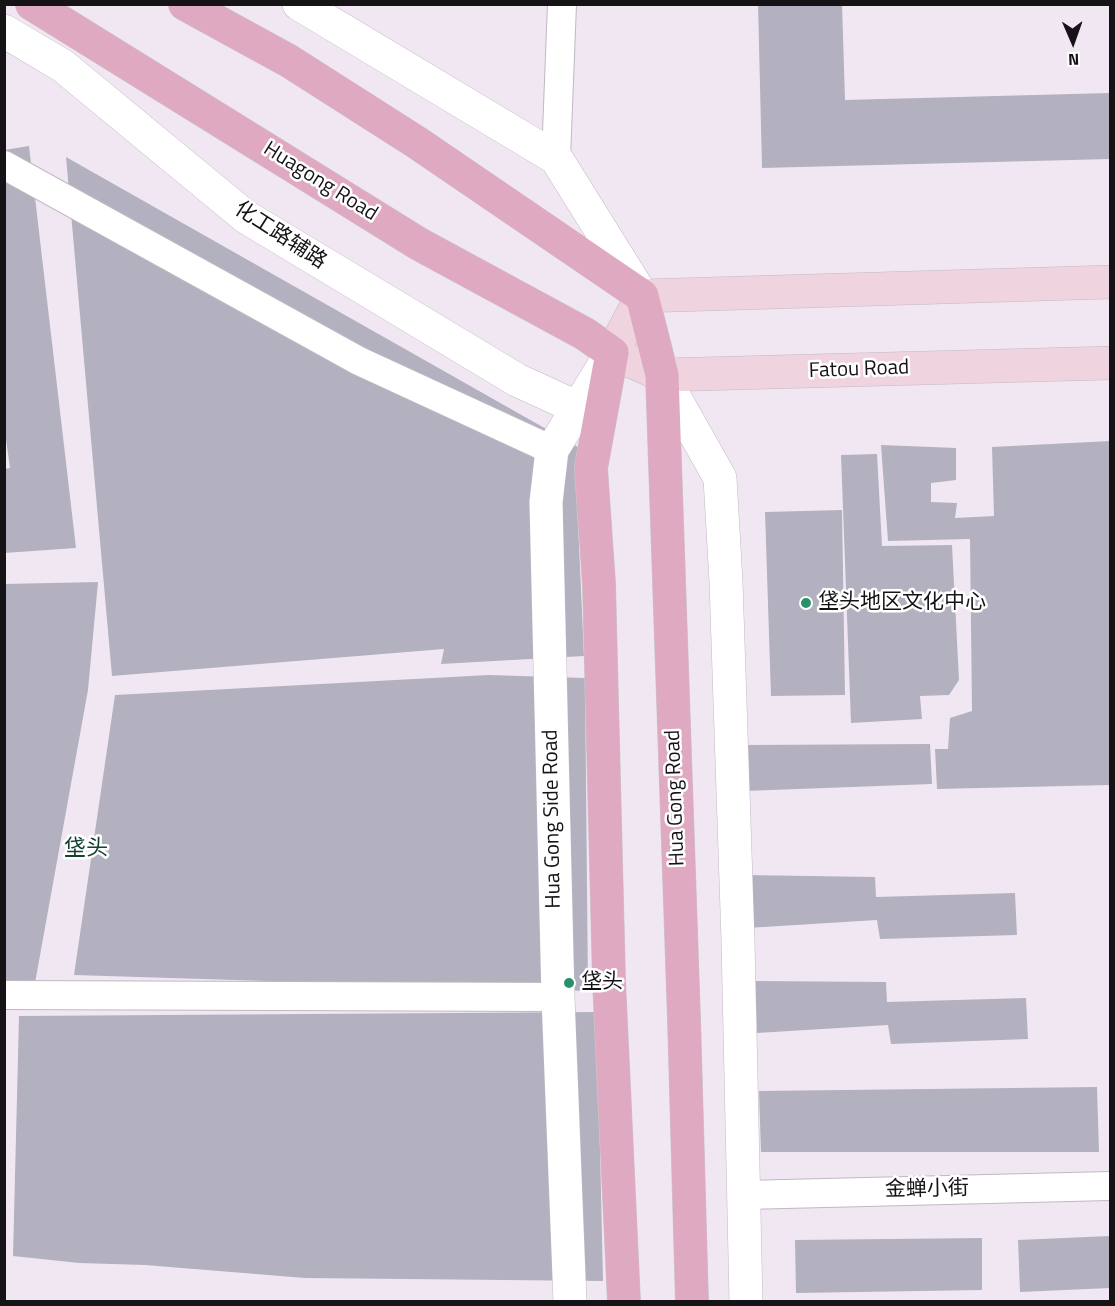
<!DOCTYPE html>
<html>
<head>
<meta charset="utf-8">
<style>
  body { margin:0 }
  #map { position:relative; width:1115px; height:1306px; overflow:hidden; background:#f1e7f3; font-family:"Titillium Web",sans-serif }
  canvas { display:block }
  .frame { position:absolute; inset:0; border:6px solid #161317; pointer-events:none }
  .north { position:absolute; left:1043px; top:12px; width:60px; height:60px; -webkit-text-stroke:4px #fff; paint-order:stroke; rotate:178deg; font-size:16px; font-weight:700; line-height:24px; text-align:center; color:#161317 }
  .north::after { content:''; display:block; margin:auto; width:21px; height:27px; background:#161317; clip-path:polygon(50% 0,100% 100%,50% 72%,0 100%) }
</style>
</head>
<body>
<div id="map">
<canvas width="1115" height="1306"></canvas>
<div class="frame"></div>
<div class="north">N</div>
</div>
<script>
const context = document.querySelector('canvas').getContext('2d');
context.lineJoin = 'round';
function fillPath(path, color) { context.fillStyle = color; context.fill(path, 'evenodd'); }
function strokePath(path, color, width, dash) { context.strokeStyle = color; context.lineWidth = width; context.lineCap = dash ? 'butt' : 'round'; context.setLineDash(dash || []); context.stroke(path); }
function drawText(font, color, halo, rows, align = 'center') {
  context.font = font + ' "Titillium Web","Noto Sans SC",sans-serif'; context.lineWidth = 5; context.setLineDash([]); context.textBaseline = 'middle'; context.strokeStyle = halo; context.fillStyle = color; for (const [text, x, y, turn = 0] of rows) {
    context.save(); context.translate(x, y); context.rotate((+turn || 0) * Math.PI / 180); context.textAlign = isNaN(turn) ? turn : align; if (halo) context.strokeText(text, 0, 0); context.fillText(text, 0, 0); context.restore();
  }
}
fillPath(new Path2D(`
  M758 4H842L845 100 1110 93V159L762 168Z
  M29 146 76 548 4 553V469L10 468 4 425V150Z
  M66 157 578 447 577 501 584 656 441 664 444 649 112 676Z
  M1110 441V785L937 789 935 749H948L950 718 972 711 970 539 888 541 881 445 956 448V480L931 483V502L957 503 955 518 994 516 992 447Z
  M877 454 882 546 952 545 959 680 949 695 920 696 922 719 851 723 841 455Z
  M842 510 845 695 771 696 765 512Z
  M98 582 88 690 35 983H4V584Z
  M489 675 585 678 588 991 74 975 115 695Z
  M930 744 932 784 745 791 744 745Z
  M744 875 875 877 876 897 1015 893 1017 935 880 939 877 920 747 928Z
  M755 981 886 982 887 1002 1026 998 1028 1039 891 1044 888 1025 757 1033Z
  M597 1012 603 1281 305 1278 145 1265 79 1263 13 1256 19 1016Z
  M1097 1087 1099 1152H761L759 1091Z
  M1110 1236V1288L1020 1292 1018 1240Z
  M982 1238V1290L796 1293 795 1240Z`), '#b3b1bf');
const minor = new Path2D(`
  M556 158 562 4
  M4 165 359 361 552 450
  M4 995 558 997
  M744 1195 1110 1186`);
const tertiary = new Path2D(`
  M299 4 556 158 642 296
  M4 31 63 66 246 217 517 380 578 408
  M662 375 720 478 726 582 738 941 746 1302
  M570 1302 558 997 546 502 552 450 611 354`);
const secondary = new Path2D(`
  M1110 282 642 296 612 353 662 375 1110 363`);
const primary = new Path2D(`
  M32 4 419 244 585 334 612 353 591 468 599 584 609 981 624 1302
  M185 4 289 61 416 142 642 296 662 375 684 1019 692 1302`);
strokePath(minor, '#c1b8c3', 30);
strokePath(tertiary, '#c1b8c3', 34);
strokePath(secondary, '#c1b8c3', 34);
strokePath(primary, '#cccbcc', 34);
strokePath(minor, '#fff', 28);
strokePath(tertiary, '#fff', 33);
strokePath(secondary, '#efd4e0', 33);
strokePath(primary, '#dfaac1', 33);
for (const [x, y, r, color] of [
  [806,603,6,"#29906c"],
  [569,983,6,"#29906c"]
]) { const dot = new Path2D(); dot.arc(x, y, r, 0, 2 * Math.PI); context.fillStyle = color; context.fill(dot); strokePath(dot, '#fff', 2); }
drawText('21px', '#161317', '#fff', [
  ["Huagong Road",320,182,32],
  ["化工路辅路",280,236,33],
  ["Fatou Road",859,370,-2],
  ["Hua Gong Road",676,798,-92],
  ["Hua Gong Side Road",553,819,-91],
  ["金蝉小街",927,1190,-1]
]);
drawText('21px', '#161317', '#fff', [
  ["垡头地区文化中心",818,603],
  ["垡头",581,983]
], 'left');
drawText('22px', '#114130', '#fff', [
  ["垡头",86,850]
]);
</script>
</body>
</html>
